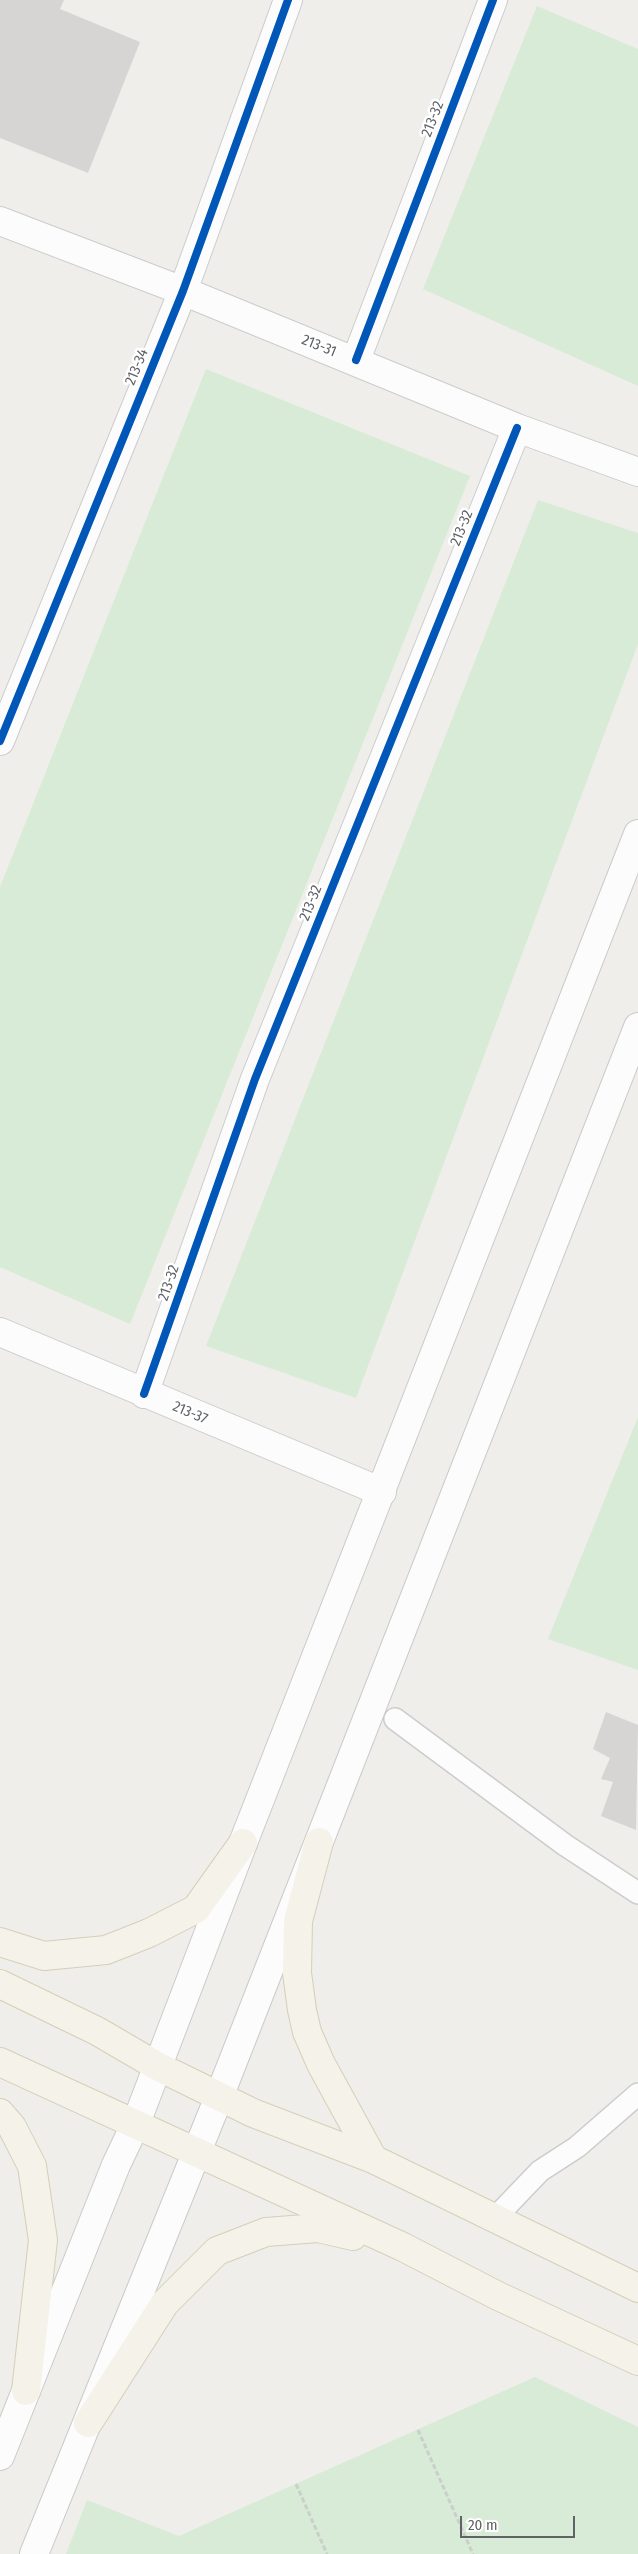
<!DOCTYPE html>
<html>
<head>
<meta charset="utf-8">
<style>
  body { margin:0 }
  #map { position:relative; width:638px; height:2554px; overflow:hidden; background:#efeeea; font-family:"Fira Sans Condensed",sans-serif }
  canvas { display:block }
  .scale { position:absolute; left:460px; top:2516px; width:115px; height:22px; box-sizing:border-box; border:2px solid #5f6368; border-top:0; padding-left:6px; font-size:15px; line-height:18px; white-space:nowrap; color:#5f6368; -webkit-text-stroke:4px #fff; paint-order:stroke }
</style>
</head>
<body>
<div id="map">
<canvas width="638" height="2554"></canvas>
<div class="scale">20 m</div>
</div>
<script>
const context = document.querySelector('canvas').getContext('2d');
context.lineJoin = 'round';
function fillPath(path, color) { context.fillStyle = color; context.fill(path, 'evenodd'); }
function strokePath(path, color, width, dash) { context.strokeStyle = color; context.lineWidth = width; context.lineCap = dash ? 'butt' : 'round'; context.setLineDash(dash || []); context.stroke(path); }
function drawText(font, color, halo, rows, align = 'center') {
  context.font = font + ' "Fira Sans Condensed",sans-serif'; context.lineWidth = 5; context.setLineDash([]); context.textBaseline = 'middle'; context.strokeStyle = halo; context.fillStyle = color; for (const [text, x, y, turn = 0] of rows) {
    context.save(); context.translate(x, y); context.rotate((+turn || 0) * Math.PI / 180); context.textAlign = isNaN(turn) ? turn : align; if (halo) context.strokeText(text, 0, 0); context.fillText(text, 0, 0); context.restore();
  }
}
fillPath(new Path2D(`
  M537 6 638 49V386L423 289Z
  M206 369 470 476 130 1324 0 1267V887Z
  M538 500 638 533V644L356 1398 206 1346Z
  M638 1417V1670L548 1639Z
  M535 2377 638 2427V2554H66L87 2500 179 2536Z`), '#d8ebd6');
fillPath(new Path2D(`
  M0 0H64L60 9 140 42 88 173 0 138Z
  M606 1712 638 1725 636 1830 601 1816 613 1782 601 1779 610 1758 593 1749Z`), '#d6d5d3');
const lane = new Path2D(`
  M395 1719 565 1845 638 1893
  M494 2219 540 2171 577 2147 638 2094`);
const street = new Path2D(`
  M0 221 183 291 517 428 638 472
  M356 360 493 0
  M0 741 183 291 288 0
  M0 1332 382 1492
  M144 1394 255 1079 517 428`);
const secondary = new Path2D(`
  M0 2456 116 2165 136 2123 243 1843 638 834
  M34 2554 219 2097 638 1027`);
const primary = new Path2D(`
  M319 1842 298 1921 297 1973 302 2010 307 2032 321 2064 373 2159
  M0 1942 44 1956 106 1950 149 1933 196 1909 243 1843
  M0 1984 97 2031 157 2066 253 2113 373 2159 638 2288
  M0 2062 403 2247 498 2296 638 2361
  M0 2113 12 2127 32 2166 43 2240 26 2391
  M88 2423 165 2303 217 2251 266 2232 318 2228 353 2236`);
strokePath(lane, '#cbcccc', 24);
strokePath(street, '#cbcccc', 30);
strokePath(secondary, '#cacacb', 30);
strokePath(primary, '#d7ceb8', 30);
strokePath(new Path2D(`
  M418 2430 473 2554
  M296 2484 327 2554`), '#cacfcc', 3, [5, 2.5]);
strokePath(lane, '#fdfcfc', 21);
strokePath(street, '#fdfcfc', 28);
strokePath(secondary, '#fdfcfc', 28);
strokePath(primary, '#f4f2e9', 28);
strokePath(new Path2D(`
  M356 360 493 0
  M0 741 183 291 288 0
  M144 1394 255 1079 517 428`), '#0057b8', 8);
drawText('15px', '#5f6368', '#fff', [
  ["213-32",433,119,-69],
  ["213-31",319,346,22],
  ["213-34",137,367,-68],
  ["213-32",462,528,-68],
  ["213-32",311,903,-68],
  ["213-32",169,1283,-71],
  ["213-37",190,1413,23]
]);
</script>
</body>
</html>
